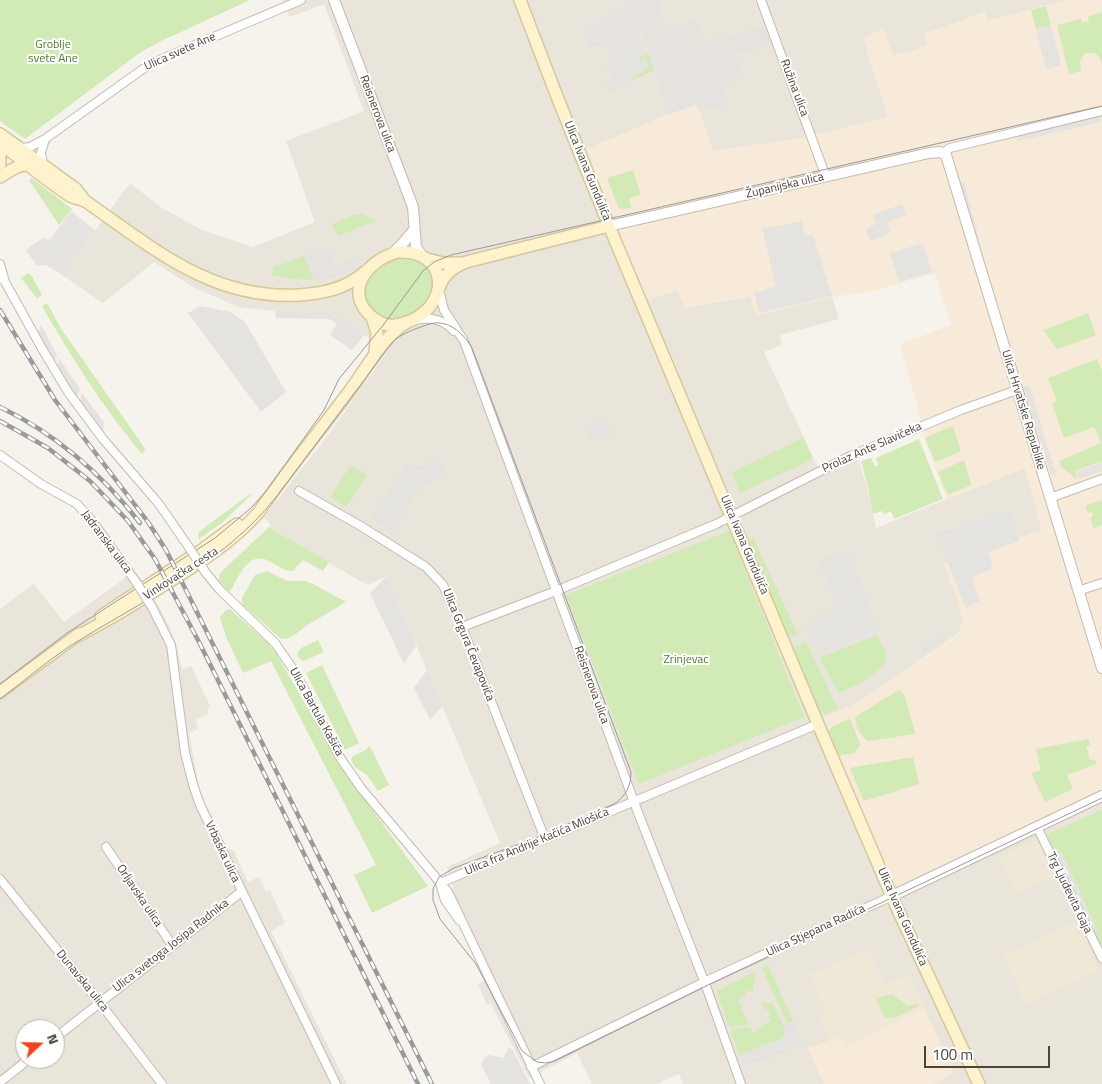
<!DOCTYPE html>
<html>
<head>
<meta charset="utf-8">
<style>
  body { margin:0 }
  #map { position:relative; width:1102px; height:1084px; overflow:hidden; background:#f6f3ec; font-family:"Titillium Web",sans-serif }
  canvas { display:block }
  .north { position:absolute; left:15px; top:1019px; width:50px; height:50px; box-sizing:border-box; background:#fff; border:1px solid #b7b4b0; border-radius:50%; rotate:69deg; font-size:14px; font-weight:700; line-height:20px; text-align:center; color:#4b4439 }
  .north::after { content:''; display:block; margin:auto; width:18px; height:22px; background:#fc3f1d; clip-path:polygon(50% 0,100% 100%,50% 72%,0 100%) }
  .scale { position:absolute; left:924px; top:1046px; width:126px; height:22px; box-sizing:border-box; border:2px solid #4b4439; border-top:0; padding-left:6px; font-size:15px; line-height:18px; white-space:nowrap; color:#4b4439; -webkit-text-stroke:4px #fff; paint-order:stroke }
</style>
</head>
<body>
<div id="map">
<canvas width="1102" height="1084"></canvas>
<div class="north">N</div>
<div class="scale">100 m</div>
</div>
<script>
const context = document.querySelector('canvas').getContext('2d');
context.lineJoin = 'round';
function fillPath(path, color) { context.fillStyle = color; context.fill(path, 'evenodd'); }
function strokePath(path, color, width, dash) { context.strokeStyle = color; context.lineWidth = width; context.lineCap = dash ? 'butt' : 'round'; context.setLineDash(dash || []); context.stroke(path); }
function drawText(font, color, halo, rows, align = 'center') {
  context.font = font + ' "Titillium Web",sans-serif'; context.lineWidth = 4; context.setLineDash([]); context.textBaseline = 'middle'; context.strokeStyle = halo; context.fillStyle = color; for (const [text, x, y, turn = 0] of rows) {
    context.save(); context.translate(x, y); context.rotate((+turn || 0) * Math.PI / 180); context.textAlign = isNaN(turn) ? turn : align; if (halo) context.strokeText(text, 0, 0); context.fillText(text, 0, 0); context.restore();
  }
}
fillPath(new Path2D(`
  M282 0H623L625 7 610 46 643 33 667 115 583 151 678 290 685 308 751 296 757 315 832 297 839 319 780 335 782 345 764 352 821 474 858 459 867 487 876 528 1025 467 1042 530 944 564 958 601 963 620 959 633 857 703 815 722 1102 792V1084H683L679 1074 656 1084H592L577 1053 529 1078 491 1004 487 1005 478 984 493 976 454 893 447 867 500 843 387 576 368 585 362 582 275 531 264 517 329 434 391 346 364 335 344 319 328 312 275 311 238 307 191 286 154 262 103 303 62 275 130 183 162 208 200 229 253 247 315 222 286 141 364 111 324 4 290 17Z
  M659 0H1066L988 21 984 12 925 34 928 46 893 56 863 37 888 117 804 138 713 151 699 111 729 105 723 84 737 81 736 54 771 46 766 28 702 41 665 24Z
  M135 571 157 603 169 626 177 647 182 670 191 666 210 706 207 708 209 713 196 720 198 729 189 733 200 791 226 847 234 851 248 882 259 877 266 892 270 890 285 923 271 931 347 1084H0V609L34 584 64 622ZM25 1029H55V1059H25Z`), '#eae5da');
fillPath(new Path2D(`
  M1066 0H1102V792L888 894 815 722 857 703 959 634 963 620 958 601 944 564 1042 530 1025 468 947 500 924 438 919 412 900 344 951 325 935 273 873 291 832 297 756 315 750 296 685 308 677 290 646 301 583 151 667 115 697 105 713 151 804 138 888 117 863 37 884 29 893 56 927 46 925 34 985 12 988 21Z
  M924 1007 954 1074 933 1084H824L807 1048 842 1036 848 1047Z`), '#f7ead8');
fillPath(new Path2D(`
  M623 0H659L665 24 697 21 703 41 766 27 772 46 736 54 742 73 736 75 738 81 723 84 729 105 699 111 696 105 667 115 643 33 610 46 599 16 625 7Z`), '#e6e2dd');
fillPath(new Path2D(`
  M1037 839 1054 876 1017 894 999 857Z
  M1078 921 1100 970 1025 1004 1003 955Z
  M868 949 885 985 909 974 924 1007 848 1047 842 1036 829 1041 820 1016 826 1012 809 975Z`), '#efe8d6');
fillPath(new Path2D(`
  M0 0H250L159 42 141 52 25 139 0 121Z
  M1046 6 1051 26 1036 29 1031 10Z
  M1102 12V64C1100 55 1095 51 1085 53L1080 61 1081 71 1069 74 1057 25 1081 19 1082 23 1089 21 1088 17Z
  M649 53 654 70 633 80 632 77 643 72 639 57Z
  M633 170 641 195 629 198 631 208 619 209 607 178Z
  M32 178 72 209 59 225 29 180Z
  M362 214 376 221 338 236 332 224 353 215Z
  M304 256 314 280 295 279 272 275 274 267Z
  M396 258C402 258 409 257 415 259 421 260 427 266 430 271 445 301 402 331 378 315 361 304 361 281 375 268 380 263 390 260 396 258Z
  M28 273 32 276 42 295 37 298 21 278Z
  M47 303 62 330 144 447 145 450 142 454C103 408 72 358 42 306Z
  M1088 313 1096 335 1094 336 1057 349 1043 330Z
  M1097 359 1102 371V461L1075 471 1077 479 1061 467 1059 461 1101 443 1094 427 1064 438 1052 403 1057 401 1048 378Z
  M953 426 961 451 935 462 925 438Z
  M803 438 813 459 740 493 732 472Z
  M919 439 943 499 894 519 891 511 884 514 883 511 873 514 868 487 861 461 871 458 875 467 879 465 876 458Z
  M964 460 971 485 948 495 938 472Z
  M351 465 367 475 346 507 330 497Z
  M250 494H252L223 522 199 539 198 534 200 531Z
  M1102 500V525L1094 528 1090 518 1093 516 1092 512 1088 513 1085 506Z
  M270 526 275 531 329 562 323 571 303 560 293 571C285 571 278 566 271 562 249 549 240 574 231 590L228 591 219 580 220 573Z
  M729 531 804 717 639 784 566 595Z
  M753 537 798 635 787 637 745 541Z
  M267 571 287 581H305L315 585 346 602 309 624 293 636 286 639 280 638 244 606 242 602V598L255 575Z
  M230 609 268 643 277 655 346 774 428 886 372 913 354 875 376 865 271 661 243 673 227 639 220 618 225 611Z
  M877 635 885 650V664L866 680 839 693 819 658Z
  M318 640 324 652 304 661 300 659 297 654 301 648Z
  M806 642 838 709 827 714 821 713 818 710 795 651V647Z
  M322 665 359 743 345 750 306 673Z
  M899 690 905 696 915 734 868 741C859 734 856 728 855 717Z
  M850 719 860 744 855 753 837 756 827 733 833 726Z
  M1088 739 1090 745 1086 747 1090 760 1095 759 1096 764 1067 775 1073 789 1045 802 1031 773 1041 770 1036 749Z
  M370 746 389 785 378 791 367 775 355 767 351 760 353 756 364 751Z
  M913 757 919 784 864 801 850 768Z
  M1102 810V944H1098L1093 933 1097 930 1062 852 1056 854 1047 834Z
  M768 965 793 1021 787 1023 762 968Z
  M756 971 753 991 751 992 750 990 745 992 746 994 738 1000 743 1007 741 1008 748 1023 747 1025 729 1027 717 991Z
  M892 994 908 1006 918 1003 919 1006 896 1017 885 1018 876 998Z
  M766 1002 767 1004 772 1002 785 1029 783 1038 739 1055 730 1030 750 1027 753 1034 762 1028 761 1026 770 1021 768 1016 770 1014 768 1009 765 1010 762 1004Z`), '#d2eab5');
fillPath(new Path2D(`
  M602 22 610 46 603 49 596 46 589 49 582 29Z
  M1051 26 1061 65 1046 69 1036 30Z
  M636 37 644 55 639 57 640 61 646 59 649 67 643 69 644 71 632 76 633 80 609 93 606 84 613 81 609 70 607 71 604 64 613 60 608 49Z
  M686 71 692 91 722 86 726 102 701 108 697 103 683 106 674 74Z
  M1100 116 1101 122 1018 141 1017 135Z
  M964 182 979 238 974 240 958 184Z
  M902 204 906 215 887 223 890 233 870 241 866 229 876 224 873 215Z
  M71 211 95 230 62 275 46 265 37 266 26 250 44 237 47 240 51 238Z
  M802 221 805 235H813L832 296 759 313 754 293 776 286 762 229Z
  M923 243 932 272 899 282 890 253Z
  M326 245 333 263 340 264 354 258 356 264 353 270 328 279 315 280 305 254Z
  M200 306 231 312 245 322 286 392 261 412 188 313Z
  M275 311 328 312 344 319 364 335 352 350 330 335 337 323 328 319 276 318Z
  M41 325 57 355 55 361 38 333Z
  M59 358 80 389 77 397 57 366Z
  M1029 385 1056 474 1051 475 1023 387Z
  M82 393 104 422 103 432 80 401Z
  M603 416 612 436 592 444 584 424Z
  M439 457 446 477 421 485 393 532 370 519 408 462 419 467Z
  M1102 462V471L1079 479 1076 472Z
  M1008 508 1019 541 988 552 993 568 972 578 980 601 966 608 936 534Z
  M847 548 879 632 823 653 804 627 838 603 818 561Z
  M387 576 416 645 404 664 370 593Z
  M945 632 948 637 922 655 919 650Z
  M427 670 442 706 430 720 414 688Z
  M1062 852 1097 930 1093 933 1056 854Z
  M793 1021 804 1045 744 1067 739 1055 783 1038 787 1023Z
  M508 1047 513 1050 530 1084H491L481 1065 484 1058 489 1055 504 1058Z`), '#e5e3e0');
const minor = new Path2D(`
  M761 0 826 177
  M21 148 30 147 45 139 150 64 301 0
  M943 153 950 148 1102 111
  M43 164 41 153 45 139
  M0 264 5 282
  M0 277 5 282 44 352 68 392 103 439 159 504 188 546
  M439 290 444 310 464 341 637 810 706 986 741 1084
  M415 320C431 317 443 319 454 331
  M0 455 41 484 77 504 93 522 136 582
  M299 491 359 525 426 567 443 585 462 627 545 839
  M1050 498 1102 479
  M206 573 220 590 275 643 295 672 341 759 361 788 448 892 540 1084
  M1078 591 1102 583
  M152 607 171 645 185 753 194 788 201 807 336 1084
  M462 627 556 591 716 524 850 456 961 410 1017 390
  M1037 827 1102 958
  M106 847 172 945
  M0 879 100 1003 162 1084
  M440 883 818 724
  M440 883 445 900 459 920
  M55 1038 241 892
  M531 1067 704 982 892 896
  M0 1082 29 1059`);
const tertiary = new Path2D(`
  M334 0 413 207 416 247 422 256
  M609 226 929 153 940 152 946 155 1102 668
  M392 254 403 243 414 230
  M892 896 1102 796`);
const secondary = new Path2D(`
  M520 0 556 94 609 226 818 724 896 906 979 1084
  M0 134 76 189 85 201
  M0 143C23 161 46 180 70 196 76 199 83 199 88 203 154 249 213 300 299 295 325 293 346 289 366 271
  M0 149V164
  M0 177C10 171 19 163 31 166
  M398 252C450 249 452 309 404 323 395 326 386 327 378 321 341 298 363 261 398 252Z
  M427 259 443 263H462
  M439 288C444 274 452 268 466 262L609 226
  M372 317 377 333 375 351
  M101 616 203 549 237 524
  M75 637C106 622 135 604 164 585 198 564 231 543 258 513 286 472 318 433 348 393 368 367 379 340 407 322
  M0 692 79 634`);
strokePath(minor, '#c2bbae', 10);
strokePath(tertiary, '#c2bbae', 12);
strokePath(secondary, '#d6c79b', 14);
strokePath(minor, '#fff', 8);
strokePath(tertiary, '#fff', 10);
strokePath(secondary, '#fff3cd', 11);
strokePath(new Path2D(`
  M0 684 67 633 215 538 251 508 267 490 324 410 339 379 384 324 423 271 434 262 451 255 1102 106
  M0 699C23 682 46 662 70 646 140 602 225 563 276 497L392 343C398 336 406 333 415 329 421 327 428 324 434 323 450 321 465 335 472 348L631 772C631 786 626 796 614 804L533 839 454 868 439 877 433 889V900L440 919 476 964 522 1051 537 1062 546 1063 555 1061 706 986 1102 798`), '#9a9a9a', 1);
const rail = new Path2D(`
  M0 310 55 400 148 522 166 550 432 1084
  M0 407C56 434 102 474 140 523
  M0 421 48 448 90 481 128 521 155 559 200 644 418 1084`);
strokePath(rail, '#9a9a9a', 4.5);
strokePath(rail, '#fff', 2.5, [8]);
const minorBridge = new Path2D(`
  M188 546 206 573
  M136 582 152 607`);
strokePath(minorBridge, '#c2bbae', 10, []);
strokePath(minorBridge, '#fff', 8);
drawText('12px', '#4a7f2a', '#fff', [
  ["Groblje",53,45],
  ["svete Ane",53,59],
  ["Zrinjevac",686,660]
]);
drawText('12px', '#4b4439', '#fff', [
  ["Ulica svete Ane",180,52,-24],
  ["Ružina ulica",794,88,69],
  ["Reisnerova ulica",377,114,69],
  ["Ulica Ivana Gundulića",587,171,68],
  ["Županijska ulica",785,186,-13],
  ["Ulica Hrvatske Republike",1023,410,73],
  ["Prolaz Ante Slavičeka",872,448,-24],
  ["Jadranska ulica",106,542,53],
  ["Ulica Ivana Gundulića",744,545,67],
  ["Vinkovačka cesta",181,574,-33],
  ["Ulica Grgura Čevapovića",468,645,68],
  ["Reisnerova ulica",591,685,70],
  ["Ulica Bartula Kašića",316,712,61],
  ["Ulica fra Andrije Kačića Miošića",537,842,-23],
  ["Vrbaska ulica",222,852,65],
  ["Trg Ljudevita Gaja",1069,893,64],
  ["Orljavska ulica",139,896,56],
  ["Ulica Ivana Gundulića",902,917,66],
  ["Ulica Stjepana Radića",816,931,-25],
  ["Ulica svetoga Josipa Radnika",171,946,-38],
  ["Dunavska ulica",82,981,51]
]);
</script>
</body>
</html>
